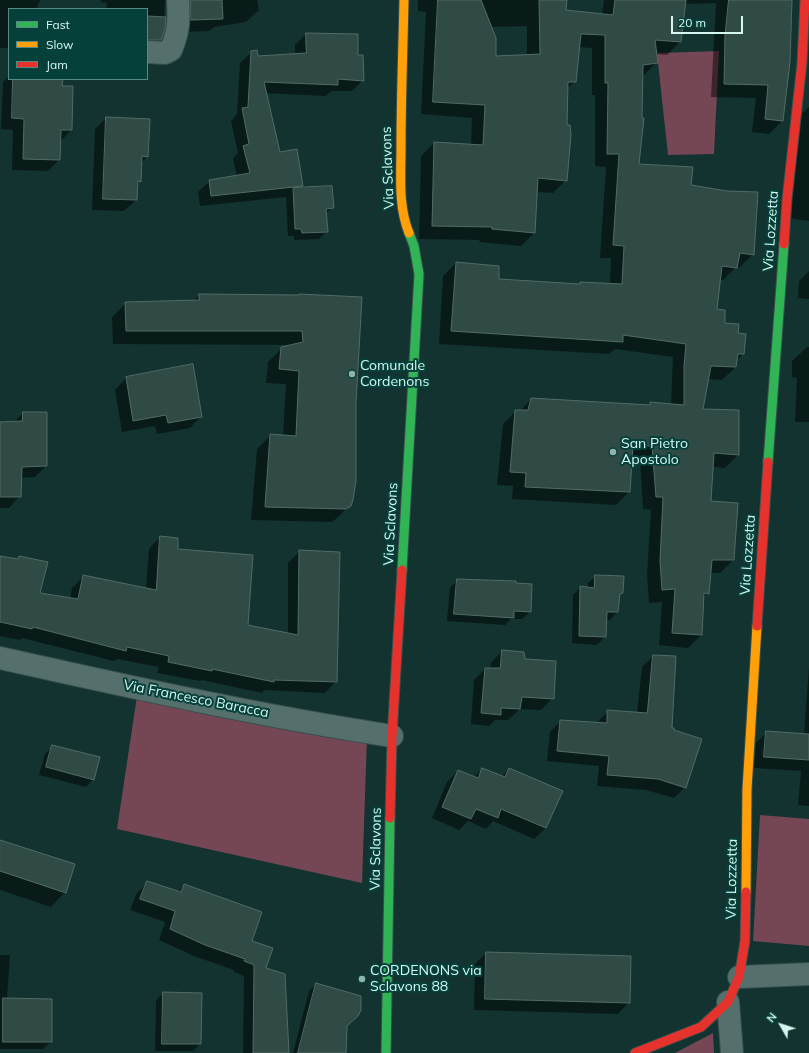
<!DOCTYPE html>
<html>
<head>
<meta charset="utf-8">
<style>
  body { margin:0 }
  #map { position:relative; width:809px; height:1053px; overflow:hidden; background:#123330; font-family:Mulish,sans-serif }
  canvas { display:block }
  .legend { position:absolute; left:8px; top:8px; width:140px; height:72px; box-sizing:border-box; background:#05413a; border:1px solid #588a83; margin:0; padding:5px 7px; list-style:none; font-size:12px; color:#d5f7f0 }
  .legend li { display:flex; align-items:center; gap:8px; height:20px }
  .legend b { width:20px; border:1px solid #588a83 }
  .north { position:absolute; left:761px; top:1005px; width:40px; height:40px; -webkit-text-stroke:3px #05413a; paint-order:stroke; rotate:309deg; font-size:11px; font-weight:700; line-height:16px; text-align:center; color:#d5f7f0 }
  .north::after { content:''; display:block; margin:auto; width:14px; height:18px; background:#d5f7f0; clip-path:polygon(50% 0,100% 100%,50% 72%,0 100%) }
  .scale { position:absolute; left:671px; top:16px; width:72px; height:18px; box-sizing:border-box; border:2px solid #d5f7f0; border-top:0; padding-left:5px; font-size:12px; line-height:14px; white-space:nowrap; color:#d5f7f0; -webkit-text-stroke:3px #05413a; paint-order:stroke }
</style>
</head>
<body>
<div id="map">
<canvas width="809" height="1053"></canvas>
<ul class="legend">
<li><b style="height:5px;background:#30b455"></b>Fast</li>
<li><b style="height:5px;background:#ff9f0a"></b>Slow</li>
<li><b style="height:5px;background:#e5322d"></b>Jam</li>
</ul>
<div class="north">N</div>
<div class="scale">20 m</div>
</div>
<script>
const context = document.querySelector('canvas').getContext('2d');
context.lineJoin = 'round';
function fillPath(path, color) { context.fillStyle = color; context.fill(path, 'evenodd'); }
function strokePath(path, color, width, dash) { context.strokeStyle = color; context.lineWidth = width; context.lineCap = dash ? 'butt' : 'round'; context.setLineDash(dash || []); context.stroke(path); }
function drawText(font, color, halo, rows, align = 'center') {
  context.font = font + ' Mulish,sans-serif'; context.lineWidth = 4; context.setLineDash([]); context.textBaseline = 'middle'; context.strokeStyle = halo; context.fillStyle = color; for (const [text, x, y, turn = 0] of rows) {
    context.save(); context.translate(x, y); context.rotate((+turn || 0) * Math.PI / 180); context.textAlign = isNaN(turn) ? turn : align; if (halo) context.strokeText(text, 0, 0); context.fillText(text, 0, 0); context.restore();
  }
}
fillPath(new Path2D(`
  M719 51 714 154 668 155 657 53Z
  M137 696 367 738 362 883 117 829Z
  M760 815 809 819V946L753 941Z
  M713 1033 714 1053H675Z`), '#754654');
fillPath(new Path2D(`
  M0 0H41L38 4 37 9H9V48H0Z
  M101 0H165L164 24 160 40 147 52V9H106L107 3 101 2Z
  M167 0H257L259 10 246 22 214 27 209 31 179 32 171 1Z
  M418 0H566L565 11 602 15 604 0H791L782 121 769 134 752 132 756 98 711 97 716 3 685 4 680 42 667 55 656 54 657 62 644 75 642 76 638 165 690 186 753 254 740 267H736L723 280H720L716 309 724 324 737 334 743 354 736 361V367L722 380 708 379 702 410 738 455 725 468 713 467 710 502 733 560 720 573H710L708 593 703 598 701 635 688 648 659 645 662 602 649 603 647 575 651 510 643 509 640 459H631L629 492 616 505 512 499 513 486 497 485 503 424 516 411H520L531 399 647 406 650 403 671 405 673 357 615 349 609 354 439 344 443 276 456 263 498 280 579 285 581 283 610 285 611 258H600L606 167 595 166V95H592V48L578 47 575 81 567 89 566 180 553 193 536 192 534 233 521 246 479 242 480 240 419 239 421 156 434 143 471 145 472 118 421 114 426 12 418 11ZM527 26V56L495 57 490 27Z
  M306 34 357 56 363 80 352 91H331L326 96 265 93 279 153 302 185 299 189 333 207 325 214 327 231 319 239 294 240V236H288L286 197 200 206 198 192 210 181 237 177 233 158 238 153 231 121 237 114 240 63 252 52 257 57 295 55V45Z
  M9 76V79H62L61 87 71 130 60 142 59 160 48 171 12 170 13 130 1 129 3 82Z
  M809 107V221L787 218 796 119Z
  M106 118 147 157 141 163 140 182 137 185 136 200 124 211 92 210 95 129Z
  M809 271V299L798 298 799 281Z
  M199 295 298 296 350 505 336 519 331 522 251 520 257 449 271 435 283 436 286 384 266 383 268 362 282 348 292 345 113 344 112 317 126 303 193 301Z
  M807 347H809V422H795L797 378 792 377V361Z
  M126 378 201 416 190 428 157 434 155 426 122 432 115 390Z
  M23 413 46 466 35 477 21 478 20 496 9 508H0V423L14 422Z
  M160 537 176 550 247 626 288 634V563L300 551 336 681 325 693 264 690 262 693 202 680 200 681 157 673 159 667 117 659 114 661 22 638 20 640 0 636V559L16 560 20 557 39 594 70 599 72 588 84 576 146 589 149 549Z
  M596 576 622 593 619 596 617 612 610 620 605 619V637L597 645 572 643 573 595 581 587 588 588V583Z
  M458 580 530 612 522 619H511L505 625 447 621 450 587Z
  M502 651 524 660 553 698 541 710 520 709 508 720H495L489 726 471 724 474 680 485 669H490L491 663Z
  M653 656 685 787 674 798 646 790 597 786 599 766 547 761 550 732 561 721 597 723 608 711 637 713 642 667Z
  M809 667V806L798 805 801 771 754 768 756 743 767 732 804 734Z
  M53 746 93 779 86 787 39 775 45 754Z
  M482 769 501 777 509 769 546 828 534 839 493 821 486 829 468 821 459 830 432 818 447 782 458 771 474 777Z
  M0 841 65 892 51 907 0 890Z
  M147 883 177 892 184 885 251 942 265 969 288 1053H243L244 976 234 972V970L194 956 159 940 165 922 130 910 136 894Z
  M486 953 629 1002 618 1014 474 1010 475 964Z
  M0 955H10L7 999 51 1042 43 1049H0Z
  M316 984 346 1026 345 1053H293L309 991Z
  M163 993 200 1044 193 1051H155L156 1001Z`), '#0007');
const building = new Path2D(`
  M191 0H222L223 19 191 20Z
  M438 0H481L496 38V56L540 54 539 0H567L566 10 613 15 615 0H686L681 42 655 40 658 63 643 65 642 118H644L639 164 693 167 691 185 727 191 758 192 754 255 740 253 737 268 722 266 717 309 725 310V323L739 324 738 333 746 334 744 354H738L736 367 711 366 703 409 739 410V455L714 453 711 501 738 503 734 560H712L709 594 704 593 702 635 672 633 675 589 662 590 660 561 663 497H656L652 446H633L630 492 525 487 526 473 510 472 515 410H528L531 398 650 405V402L684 405V366L686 344 623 335V342L451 331 456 262 499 266V279L580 284V282L622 284 624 246 613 245 619 154H607L608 83H605V35L581 34 576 82H568L567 125H570L571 135 567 181 538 178 535 233 492 229V227L432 226 434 142 483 145 485 105 433 102Z
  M729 0H792L790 62 783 121 765 119 768 85 724 84 725 36Z
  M147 16 166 17 165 29 161 40H147Z
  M306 33 358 34V55H363L364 81 338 79V85L264 82 280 152 297 149 303 186 211 196 209 180 250 173 243 146 249 144 242 108 248 107 251 51 257 50 258 56 306 53Z
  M13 79H63L62 86H73L72 130H61L60 160 23 159 24 119 12 118Z
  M106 117 150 119 148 157 142 156 141 182 138 181 137 200 103 199Z
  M332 186 334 208 326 209 328 232 302 233 301 229H295L293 188Z
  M199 294 299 295V294L362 297 356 403V481L353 500 351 506 346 509 265 507 270 434 296 436 299 371 279 369 281 347 303 342 302 331H126L125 302 199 300Z
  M193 364 202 417 168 423 166 415 133 421 126 377Z
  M23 412H47V466L22 467 21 497H0V422L22 421Z
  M160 536 178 538V549L253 555 248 625 298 635 299 550 340 552 337 682 274 680V682L212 669V671L168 662 169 656 127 647 126 651 33 627 32 629 0 622V556L18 559 19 556 48 562 40 593 78 599 83 575 156 590Z
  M595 575 624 576 623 593 620 594 618 612H607L606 637 579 636 580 586 594 588Z
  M457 579 516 581V583L532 584 531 612 514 611V618L454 614Z
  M502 650 524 652 525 659 556 661 554 699 522 697 520 709 501 708V715L481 713 485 668H500Z
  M653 655 676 656 672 728H674V730L702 739 686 788 658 779 607 775 609 756 557 751 560 720 607 723V710L647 713Z
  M766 731 809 734V760L764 757Z
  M52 745 100 757 94 780 46 767Z
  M482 768 505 777 509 768 563 791 546 828 501 809 498 818 476 809 471 819 442 807 458 770 478 778Z
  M0 840 75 864 66 893 0 871Z
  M147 881 181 892 184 884 262 912 252 941 273 948 266 968 285 974 289 1053H253L254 965 244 961 245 959 205 945 170 929 175 911 140 899Z
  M486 952 631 956 630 1003 485 999Z
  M316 983 361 996V1010L358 1016 347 1026 346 1053H298Z
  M163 992 202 993 201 1044H162Z
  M3 998 52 999V1042H3Z`);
fillPath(building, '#304b45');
strokePath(building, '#526b65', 1);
const street = new Path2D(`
  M147 52 165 53 171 50C179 30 179 22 178 0
  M0 658C130 687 260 716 392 736
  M739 977 809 974
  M728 1002 732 1053`);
const fast = new Path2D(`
  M768 462 784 244
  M402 570 419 274 414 246 409 233
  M386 1053 390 818`);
const slow = new Path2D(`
  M404 0C403 49 401 98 401 148 401 176 398 206 409 233
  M746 892 747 789 757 626`);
const jam = new Path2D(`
  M784 244 787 199 802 63 805 0
  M757 626 768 462
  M390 818 392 736 402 570
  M635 1053 701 1027 728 1002 739 977 745 941 746 892`);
strokePath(street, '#374f4c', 24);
strokePath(fast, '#374f4c', 11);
strokePath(slow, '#374f4c', 11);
strokePath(jam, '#374f4c', 11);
strokePath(street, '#556f6c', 22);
strokePath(fast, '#30b455', 9);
strokePath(slow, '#ff9f0a', 9);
strokePath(jam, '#e5322d', 9);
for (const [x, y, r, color] of [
  [352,374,4,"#91b2ad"],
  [613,452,4,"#91b2ad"],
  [362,979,4,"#91b2ad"]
]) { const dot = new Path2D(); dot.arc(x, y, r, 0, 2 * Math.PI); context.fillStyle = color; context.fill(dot); strokePath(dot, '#05413a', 1.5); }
drawText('14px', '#d5f7f0', '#05413a', [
  ["Via Sclavons",388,168,-92],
  ["Via Lozzetta",771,231,-86],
  ["Via Sclavons",391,524,-87],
  ["Via Lozzetta",748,555,-86],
  ["Via Francesco Baracca",196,699,11],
  ["Via Sclavons",376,849,-89],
  ["Via Lozzetta",732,879,-89]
]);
drawText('14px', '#d5f7f0', '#05413a', [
  ["Comunale",360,366],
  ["Cordenons",360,382],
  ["San Pietro",621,444],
  ["Apostolo",621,460],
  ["CORDENONS via",370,971],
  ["Sclavons 88",370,987]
], 'left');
</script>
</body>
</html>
